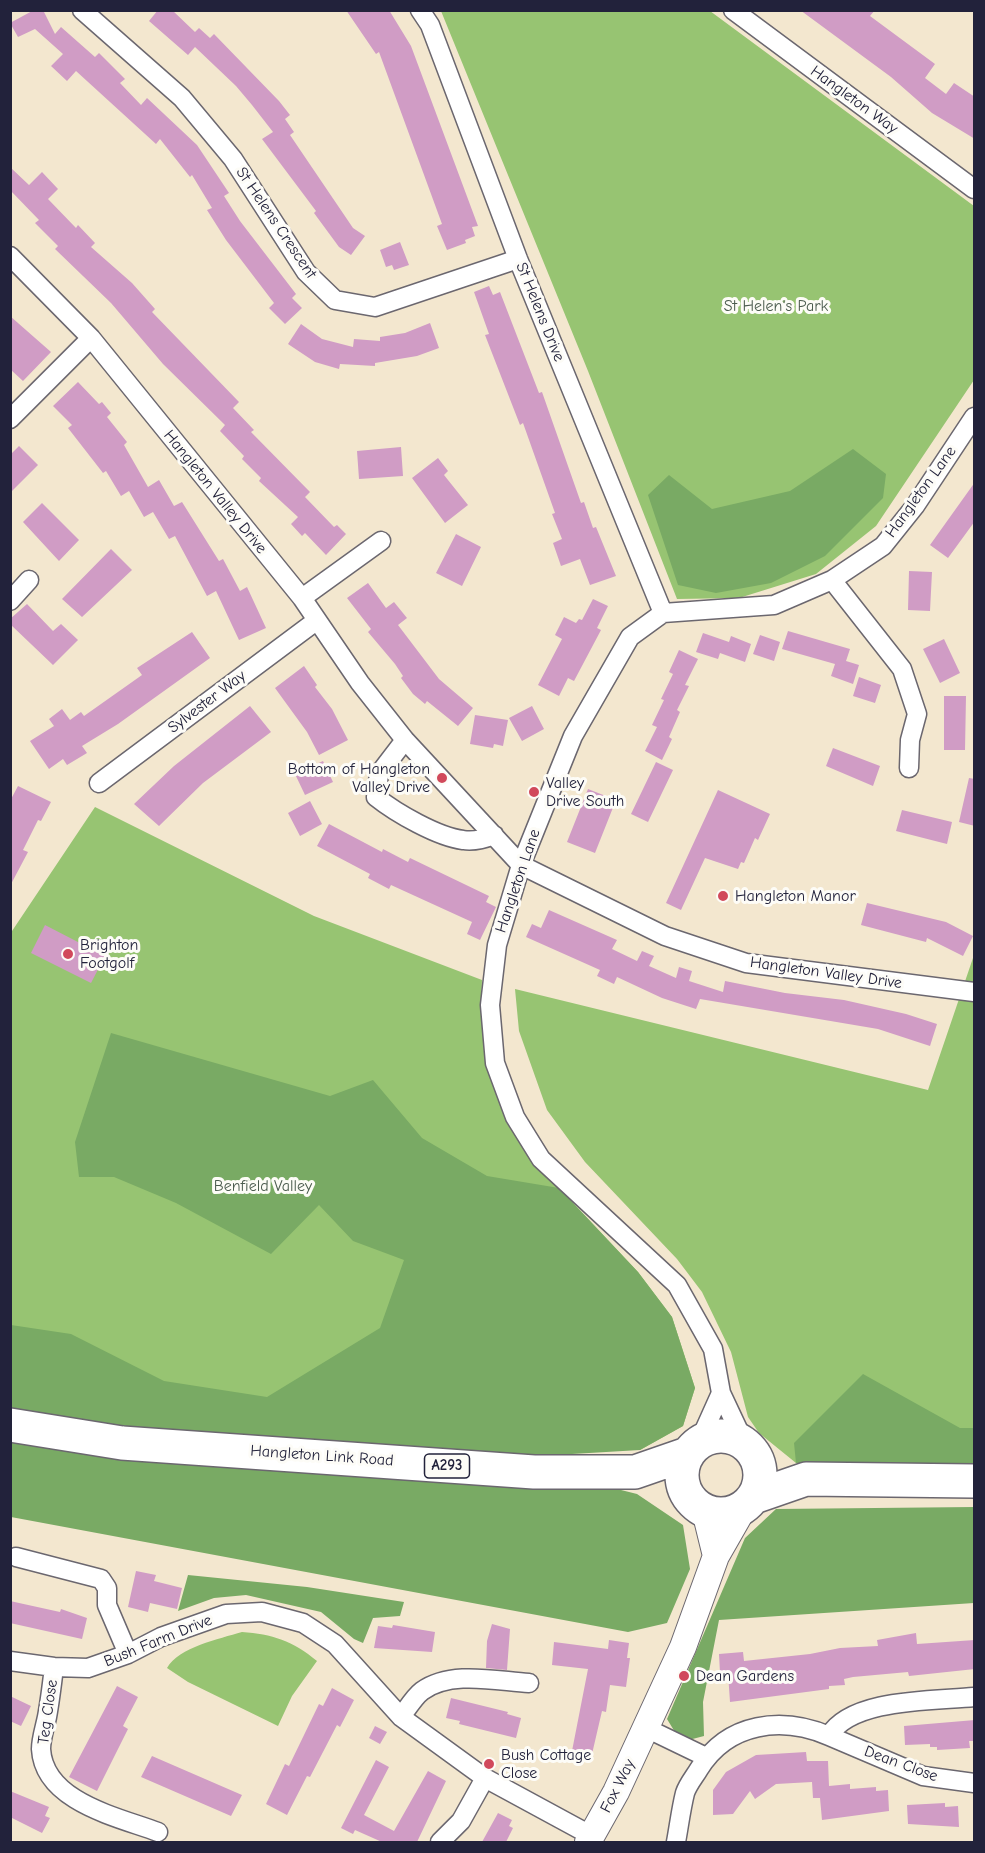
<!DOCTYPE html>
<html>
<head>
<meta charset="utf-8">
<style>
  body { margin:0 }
  #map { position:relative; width:985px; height:1853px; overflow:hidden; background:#f3e7cf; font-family:"Comic Neue",sans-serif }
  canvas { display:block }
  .frame { position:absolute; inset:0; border:12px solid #22223b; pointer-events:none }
</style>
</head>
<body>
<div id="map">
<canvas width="985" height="1853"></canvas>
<div class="frame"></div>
</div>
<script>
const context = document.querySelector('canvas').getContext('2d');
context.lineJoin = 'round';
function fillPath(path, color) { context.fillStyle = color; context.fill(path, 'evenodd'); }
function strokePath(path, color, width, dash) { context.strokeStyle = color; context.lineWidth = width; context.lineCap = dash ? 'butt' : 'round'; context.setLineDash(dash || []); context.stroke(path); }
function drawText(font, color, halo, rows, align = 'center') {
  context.font = font + ' "Comic Neue",sans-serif'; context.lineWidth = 6; context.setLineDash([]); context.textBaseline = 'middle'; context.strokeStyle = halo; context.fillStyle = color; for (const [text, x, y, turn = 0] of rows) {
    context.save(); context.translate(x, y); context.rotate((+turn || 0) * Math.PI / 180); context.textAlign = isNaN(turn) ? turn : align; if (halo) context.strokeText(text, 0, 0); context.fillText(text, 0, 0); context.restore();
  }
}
fillPath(new Path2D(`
  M441 11H710L974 206V380L876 526 816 574 739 598 677 599 588 371Z
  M95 807 314 916 482 980 481 1012 486 1067 517 1139 559 1188 638 1272 672 1317 695 1388 683 1426 640 1450 11 1410 10 934Z
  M974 955V1466L796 1463 759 1433 748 1417 731 1352 702 1292 677 1259 585 1162 547 1110 519 1031 515 989 928 1090Z
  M242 1632C272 1634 293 1641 317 1661L292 1696 278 1726 188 1682 167 1668C179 1647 219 1639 242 1632Z`), '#97c472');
fillPath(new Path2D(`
  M853 449 886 474 883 498 825 556 771 583 716 593 678 585 648 495 669 475 712 509 790 491Z
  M111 1033 330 1096 373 1080 422 1138 487 1176 559 1188 638 1272 672 1317 695 1388 683 1426 640 1450 538 1456 112 1427 11 1410V1325L71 1334 164 1381 267 1397 380 1328 404 1260 353 1241 319 1205 271 1254 176 1203 114 1177H79L75 1142Z
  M863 1374 960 1428H974V1466L796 1463 794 1443Z
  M11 1441 581 1480 637 1494 683 1525 690 1569 667 1623 628 1632 11 1517Z
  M974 1507V1603L719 1620 703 1702 704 1736 681 1742 667 1719 745 1538 776 1509Z
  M188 1575 307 1587 404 1602 400 1616 373 1618 363 1643 354 1639 321 1612 246 1595 214 1598 178 1611Z`), '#79aa64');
fillPath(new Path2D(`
  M34 10H43L55 34 61 27 95 57 99 53 125 79 120 83 141 105 147 98 197 145 229 193 224 196 240 221 296 294 292 298 302 308 285 324 269 308 274 303 226 240 207 210 212 208 192 175 190 177 160 139 156 144 76 71 67 81 51 66 63 54 35 29 18 37 10 23Z
  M158 10H172L195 32 199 28 210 38 214 34 279 101 290 115 285 119 294 132 290 135 353 228 365 236 351 255 339 247 314 213 316 211 262 139 273 132 252 105 236 86 195 47 188 55 149 21Z
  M346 10H389L411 46 478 226 472 227 475 236 465 240 466 243 447 250 437 226 442 224 379 52 376 54Z
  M800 10H875L870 16 935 64 925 78 946 94 954 83 975 97V139L932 113 891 77Z
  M10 167 29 185 42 172 58 189 48 199 76 228 78 225 95 243 91 247 132 283 155 309 152 312 239 402 233 408 254 430 251 432 310 492 305 497 334 527 337 525 346 534 326 555 305 533 302 536 291 524 298 517 259 481 261 478 242 459 244 456 220 431 225 425 163 364 111 303 55 249 58 246 35 223 39 220 10 190Z
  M400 242 409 265 394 270 392 265 386 267 380 250Z
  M489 286 493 295 500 292 539 393 542 392 581 503 584 502 593 528 596 527 616 576 590 585 580 559 561 566 553 543 562 539 552 514 555 513 523 423 520 425 485 335 489 334 474 292Z
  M10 316 51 352 23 381 10 369Z
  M430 323 439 348 417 356 375 363V366L340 364 339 369 315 362 288 344 301 324 322 339 353 347 354 339 380 341V337L405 333Z
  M78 382 99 404 102 402 111 413 107 417 127 442 124 445 148 487 159 480 174 506 182 502 219 561 223 559 240 591 247 587 266 628 239 640 216 591 207 596 175 536 169 539 153 512 144 517 129 491 121 496 106 471 103 473 68 428 72 425 53 406Z
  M19 446 38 465 10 493V455Z
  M401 447 403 476 359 479 357 451Z
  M438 458 448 471 444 475 468 505 445 523 412 478Z
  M975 482V521L948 558 930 545Z
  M42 503 79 540 59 561 23 522Z
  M456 534 481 547 462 586 436 573Z
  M111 549 132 570 82 617 62 599Z
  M909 571 932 572 930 611 908 610Z
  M368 583 386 608 394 602 407 618 398 625 439 679 473 708 458 726 427 701 425 704 413 694 401 678 403 676 395 664 368 632 371 629 347 598Z
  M593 599 608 606 597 628 601 630 574 681 568 678 559 696 538 685 562 639 555 635 564 617 576 623 579 619 582 620Z
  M27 604 53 631 61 624 78 640 53 665 10 624V619Z
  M788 631 850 649 846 661 859 665 853 684 831 676 835 664 782 649Z
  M192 632 210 658 118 724 82 746 87 753 67 765 63 759 49 769 30 741 54 726 49 719 62 709 70 720 81 712 84 716 142 675 137 668Z
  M703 633 729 642 731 636 751 644 745 662 720 653 718 659 696 652Z
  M760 635 780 642 774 661 753 654Z
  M944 639 960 673 940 683 923 649Z
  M679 650 698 659 685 685 689 686 677 710 680 712 669 737 672 739 662 760 645 751 657 727 652 725 664 700 661 699 673 674 669 672Z
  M304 666 317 685 315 687 332 709 348 740 319 755 307 732 275 688Z
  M859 677 881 685 875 703 853 696Z
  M944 696H966L965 750H944Z
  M250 706 271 732 203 783 159 826 134 804 174 766Z
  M532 706 544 729 522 741 509 718Z
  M475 715 508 720 503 746 494 744 493 748 470 744Z
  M833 748 880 766 873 786 826 766Z
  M323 761 333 782 305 795 295 774Z
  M656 762 673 770 648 822 631 814Z
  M969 778 975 779V826L959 822Z
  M18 786 51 802 41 821 38 820 23 850 28 852 10 886V801Z
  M588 789 616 800 595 853 567 842Z
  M718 790 770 814 758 840 755 838 744 863 741 862 738 869 705 858 681 910 666 903Z
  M310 801 322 824 300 836 288 813Z
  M902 810 952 822 947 844 896 831Z
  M329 824 382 852 383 849 408 862 410 858 489 896 486 902 496 907 480 940 467 934 472 922 391 885 389 889 368 878 370 874 317 846Z
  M867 903 946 922 973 936 963 956 927 938 926 942 861 925Z
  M549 910 617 940 612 949 637 961 642 951 654 956 649 966 676 978 679 967 692 971 689 981 723 992 725 981 785 993 844 1000 906 1014 937 1024 930 1046 878 1029 700 999 696 1009 662 998 617 977 614 984 597 976 600 970 526 937 532 924 541 928Z
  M45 925 105 956 91 983 31 953Z
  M136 1571 156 1575 154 1581 182 1588 177 1609 150 1603 148 1612 128 1607Z
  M10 1601 60 1612 61 1609 87 1618 82 1639 10 1623Z
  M492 1624 510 1629 507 1670 486 1668 487 1641Z
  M393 1625 435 1632 432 1652 374 1648 378 1626 392 1628Z
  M916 1633 917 1644 975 1640V1669L909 1676 908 1672 853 1677 844 1679 845 1685 829 1686V1689L730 1702 728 1673H720L719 1654 743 1652 744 1661 810 1654 840 1648 878 1646 877 1640Z
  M609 1640 629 1643 627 1658H630L626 1687 610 1685 606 1712 602 1711 592 1754 572 1751 588 1669 552 1665 554 1642 608 1649Z
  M117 1686 138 1697 123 1726 128 1729 97 1791 69 1777Z
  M332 1688 354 1700 340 1727 337 1725 310 1777 307 1776 287 1815 266 1804 285 1764 289 1766 319 1704 323 1706Z
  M10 1696 31 1706 21 1726 10 1721Z
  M451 1698 508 1712 507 1714 521 1718 516 1738 459 1724 460 1721 446 1718Z
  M975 1720V1741H969L970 1748 937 1750V1747H930V1744L905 1745 904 1726Z
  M375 1726 387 1732 380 1744 369 1738Z
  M806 1752 807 1761H828L829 1786 850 1784V1789L876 1787V1791L888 1790 889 1811 822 1820 820 1798H813L812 1782 776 1784 755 1799 750 1791 733 1814 713 1815V1790L726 1772 756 1755Z
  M152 1756 242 1795 231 1816 141 1777Z
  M376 1760 389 1767 364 1815 394 1831 428 1771 446 1781 417 1842H382L355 1830 353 1834 341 1828Z
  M10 1791 49 1807 45 1816 50 1818 42 1833 10 1817Z
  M945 1803V1807L958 1806 959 1827 908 1824 907 1805Z
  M498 1813 512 1820 509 1826 513 1828 506 1842H482Z`), '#d09cc5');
const street = new Path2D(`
  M82 10 182 98 233 159 306 272 335 300 375 307 518 259
  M420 10 430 25 518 259 663 613
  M733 10 974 189
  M10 256 91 338 302 598 360 683 405 740 521 865 665 936 746 963 974 992
  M10 419 91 338
  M832 580 902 669 917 714 910 740 909 768
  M302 598 381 541
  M10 601 29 580
  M405 740 379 774 376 797C396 813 438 837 463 840 474 842 484 839 494 835
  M99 783 316 621
  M699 1442 721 1393
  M744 1442 721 1393 713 1349 677 1285 541 1159 515 1117 495 1063 490 1005 497 945 521 865 573 736 630 637 663 613 774 605 832 580 883 546 915 506 974 417
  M16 1557 101 1579 107 1588V1605L128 1654
  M10 1661 54 1667 88 1668 128 1654 161 1637 226 1614 262 1612 303 1623 335 1644 401 1717 485 1778 592 1836
  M54 1667C52 1684 50 1701 47 1717 45 1727 41 1739 41 1749 44 1802 118 1817 158 1832
  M401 1717C407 1709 414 1697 422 1691 451 1670 496 1681 529 1683
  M646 1728 706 1757
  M829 1736 923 1776 974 1783
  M440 1842 461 1821 485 1778
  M676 1842C679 1826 681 1809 685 1793 688 1784 695 1776 699 1769 728 1722 782 1716 829 1736 851 1698 935 1701 974 1697`);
const secondary = new Path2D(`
  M705 1511 716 1556
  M588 1842 616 1792 683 1647 716 1556 744 1507`);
const highway = new Path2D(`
  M10 1425 122 1443 534 1472H635L687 1454
  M682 1475a39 39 0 1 1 78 0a39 39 0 1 1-78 0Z
  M754 1497 806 1479 974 1481`);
strokePath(street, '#6b676f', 21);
strokePath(secondary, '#6b676f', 28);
strokePath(highway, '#6b676f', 36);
strokePath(street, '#fff', 18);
strokePath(secondary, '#fff', 26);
strokePath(highway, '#fff', 33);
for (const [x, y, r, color] of [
  [442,778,6,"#d1495b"],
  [534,792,6,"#d1495b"],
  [723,896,6,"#d1495b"],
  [68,954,6,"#d1495b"],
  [684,1676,6,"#d1495b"],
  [489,1764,6,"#d1495b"]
]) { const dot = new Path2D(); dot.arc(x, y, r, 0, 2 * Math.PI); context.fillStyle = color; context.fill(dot); strokePath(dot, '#fdfcf7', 2); }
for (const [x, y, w] of [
  [447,1466,45]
]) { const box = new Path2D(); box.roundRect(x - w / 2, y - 12, w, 24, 4.5); context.fillStyle = '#fdfcf7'; context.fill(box); strokePath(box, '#22223b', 1.5); }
drawText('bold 15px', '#22223b', null, [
  ["A293",447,1466]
]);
drawText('16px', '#22223b', '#fdfcf7', [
  ["Hangleton Way",854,100,36],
  ["St Helens Crescent",276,223,56],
  ["St Helens Drive",540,312,68],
  ["Hangleton Valley Drive",215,492,51],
  ["Hangleton Lane",921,492,-54],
  ["Sylvester Way",207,702,-37],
  ["Hangleton Lane",518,881,-71],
  ["Hangleton Valley Drive",826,973,8],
  ["Hangleton Link Road",322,1456,4],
  ["Bush Farm Drive",158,1641,-22],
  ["Teg Close",48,1712,-82],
  ["Dean Close",901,1764,20],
  ["Fox Way",618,1786,-63]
]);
drawText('16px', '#4b5b4e', '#fdfcf7', [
  ["St Helen's Park",776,306],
  ["Benfield Valley",263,1186]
]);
drawText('16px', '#22223b', '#fdfcf7', [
  ["Bottom of Hangleton",430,769,"right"],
  ["Valley Drive",430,787,"right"],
  ["Valley",546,783],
  ["Drive South",546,801],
  ["Hangleton Manor",735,896],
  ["Brighton",80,945],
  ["Footgolf",80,963],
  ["Dean Gardens",696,1676],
  ["Bush Cottage",501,1755],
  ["Close",501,1773]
], 'left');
</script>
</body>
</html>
